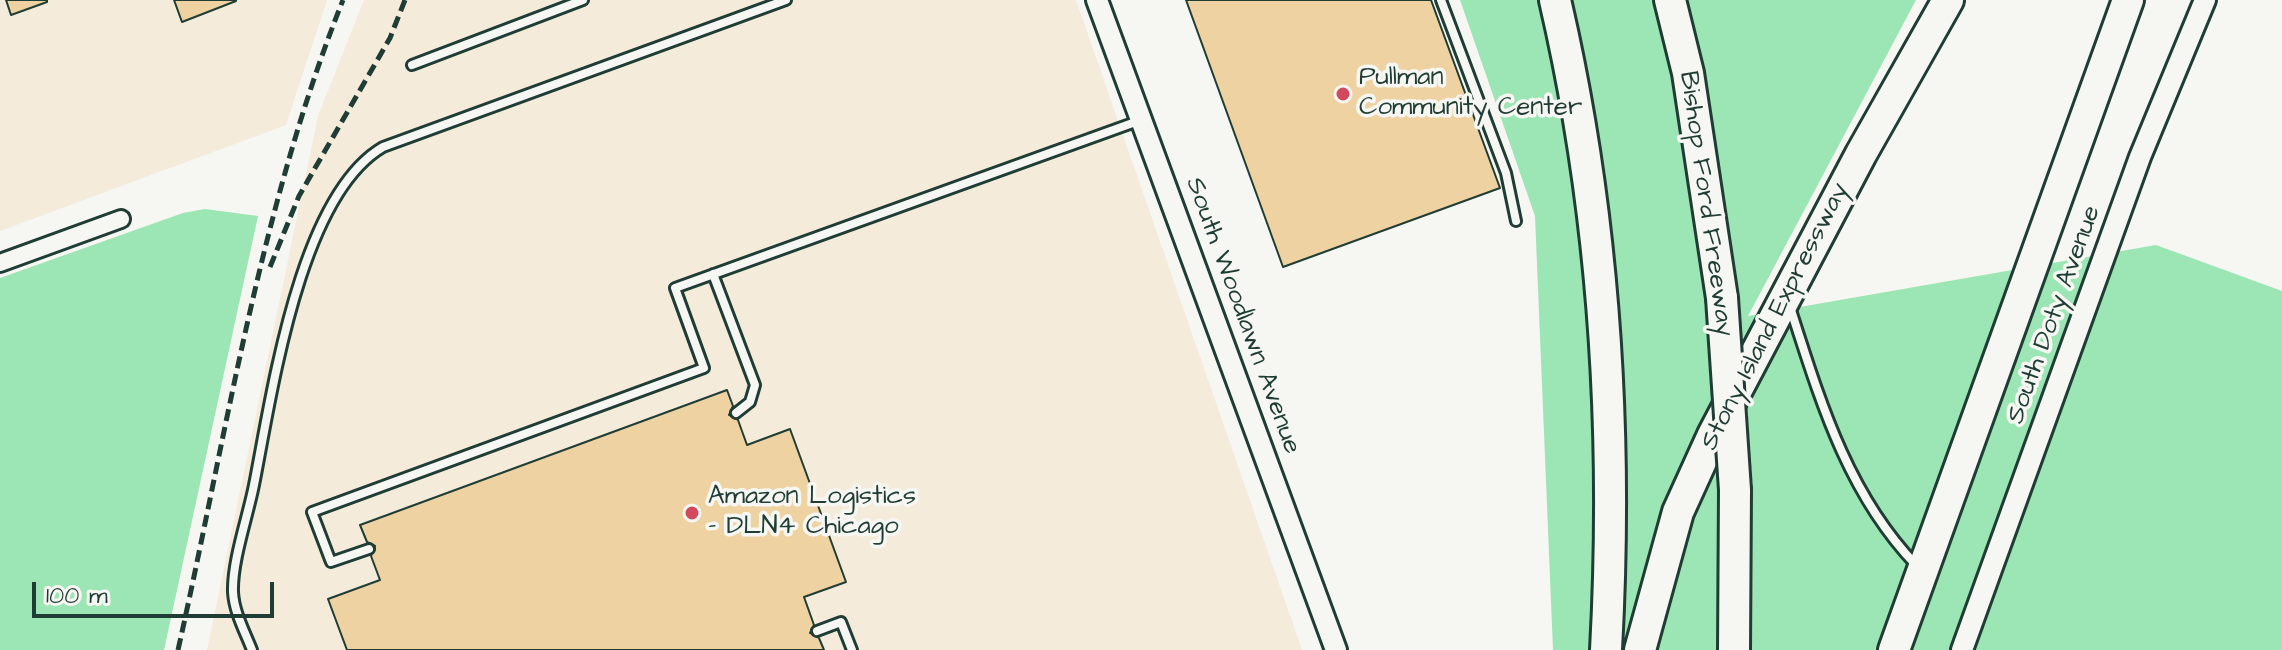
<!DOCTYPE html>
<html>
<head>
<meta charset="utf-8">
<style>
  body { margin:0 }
  #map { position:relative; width:2282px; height:650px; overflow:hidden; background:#f6f6f2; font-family:"Architects Daughter",sans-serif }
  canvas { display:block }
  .scale { position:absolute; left:32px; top:582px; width:242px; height:36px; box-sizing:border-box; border:4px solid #1f3d34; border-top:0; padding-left:10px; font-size:24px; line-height:28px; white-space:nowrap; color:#1f3d34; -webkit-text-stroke:6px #f6f6f2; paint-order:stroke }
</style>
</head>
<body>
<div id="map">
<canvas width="2282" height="650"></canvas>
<div class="scale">100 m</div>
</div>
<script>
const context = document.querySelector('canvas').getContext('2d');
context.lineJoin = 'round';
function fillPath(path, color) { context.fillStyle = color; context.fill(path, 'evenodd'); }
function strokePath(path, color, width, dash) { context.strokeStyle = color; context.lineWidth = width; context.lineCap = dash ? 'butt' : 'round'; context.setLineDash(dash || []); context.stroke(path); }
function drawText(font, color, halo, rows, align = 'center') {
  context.font = font + ' "Architects Daughter",sans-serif'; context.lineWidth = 7; context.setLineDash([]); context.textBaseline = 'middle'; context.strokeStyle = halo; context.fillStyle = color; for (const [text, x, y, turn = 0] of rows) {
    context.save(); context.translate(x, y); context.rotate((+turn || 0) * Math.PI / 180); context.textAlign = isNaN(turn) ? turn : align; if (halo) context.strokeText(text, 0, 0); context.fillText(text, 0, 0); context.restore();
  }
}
fillPath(new Path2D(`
  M0 0H327L286 125 0 231Z
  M364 0H1076L1302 650H207L318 116Z`), '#f4ebda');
fillPath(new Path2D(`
  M1460 0H1916L1748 316 2156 245 2282 291V650H1553L1535 216Z
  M205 209 258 216 164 650H0V278L183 213Z`), '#9ce5b4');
const building = new Path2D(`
  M6 0H47V2L11 15Z
  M174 0H236V1L182 22Z
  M1186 0H1431L1500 188 1283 267Z
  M727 390 733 406 729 415 738 420 747 445 790 429 846 582 804 597 814 625 810 633 819 638 824 650H347L328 599 380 580 371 556 375 546 367 542 360 525Z`);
fillPath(building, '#efd2a2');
strokePath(building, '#1f3d34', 2);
const service = new Path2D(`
  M1441 0 1506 173 1516 221
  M412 65 583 0
  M713 274 755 385 750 402 736 413
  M1790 307C1820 400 1847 493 1916 565
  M369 549 331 562 312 512 704 368 675 288 1141 120
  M817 631 841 622 852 650
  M252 650C245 632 234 612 233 592 232 561 248 516 254 485 272 394 299 196 383 147L786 0`);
const minor = new Path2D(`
  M0 263 121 219`);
const tertiary = new Path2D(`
  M1097 0 1336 650
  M1962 650 2140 157 2205 0`);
const motorway = new Path2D(`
  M1555 0C1605 215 1618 430 1606 650
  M1670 0 1688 73 1722 298
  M1640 650 1678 512 1713 435 1861 154 1948 0
  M1734 650 1735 490
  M1894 650 2128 0`);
strokePath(service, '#1f3d34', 14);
strokePath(minor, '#1f3d34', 22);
strokePath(tertiary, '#1f3d34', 26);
strokePath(motorway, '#1f3d34', 36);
strokePath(service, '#f6f6f2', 8);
strokePath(minor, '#f6f6f2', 16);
strokePath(tertiary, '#f6f6f2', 20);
strokePath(motorway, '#f6f6f2', 30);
strokePath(new Path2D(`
  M270 267 299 196 390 38 405 0
  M178 650C227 432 260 208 343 0`), '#1f3d34', 5, [12, 6]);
const motorwayBridge = new Path2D(`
  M1722 298 1735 490`);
strokePath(motorwayBridge, '#1f3d34', 36, []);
strokePath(motorwayBridge, '#f6f6f2', 30);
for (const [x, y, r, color] of [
  [1343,94,8,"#d1495b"],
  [692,513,8,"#d1495b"]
]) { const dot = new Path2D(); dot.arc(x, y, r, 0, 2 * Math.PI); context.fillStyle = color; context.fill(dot); strokePath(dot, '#f6f6f2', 3); }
drawText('26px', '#1f3d34', '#f6f6f2', [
  ["Pullman",1359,79],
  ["Community Center",1359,109],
  ["Amazon Logistics",708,498],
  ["- DLN4 Chicago",708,528]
], 'left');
drawText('26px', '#1f3d34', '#f6f6f2', [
  ["Bishop Ford Freeway",1705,204,82],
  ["South Doty Avenue",2055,315,-70],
  ["South Woodlawn Avenue",1242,316,70],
  ["Stony Island Expressway",1776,317,-63]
]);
</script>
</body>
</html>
